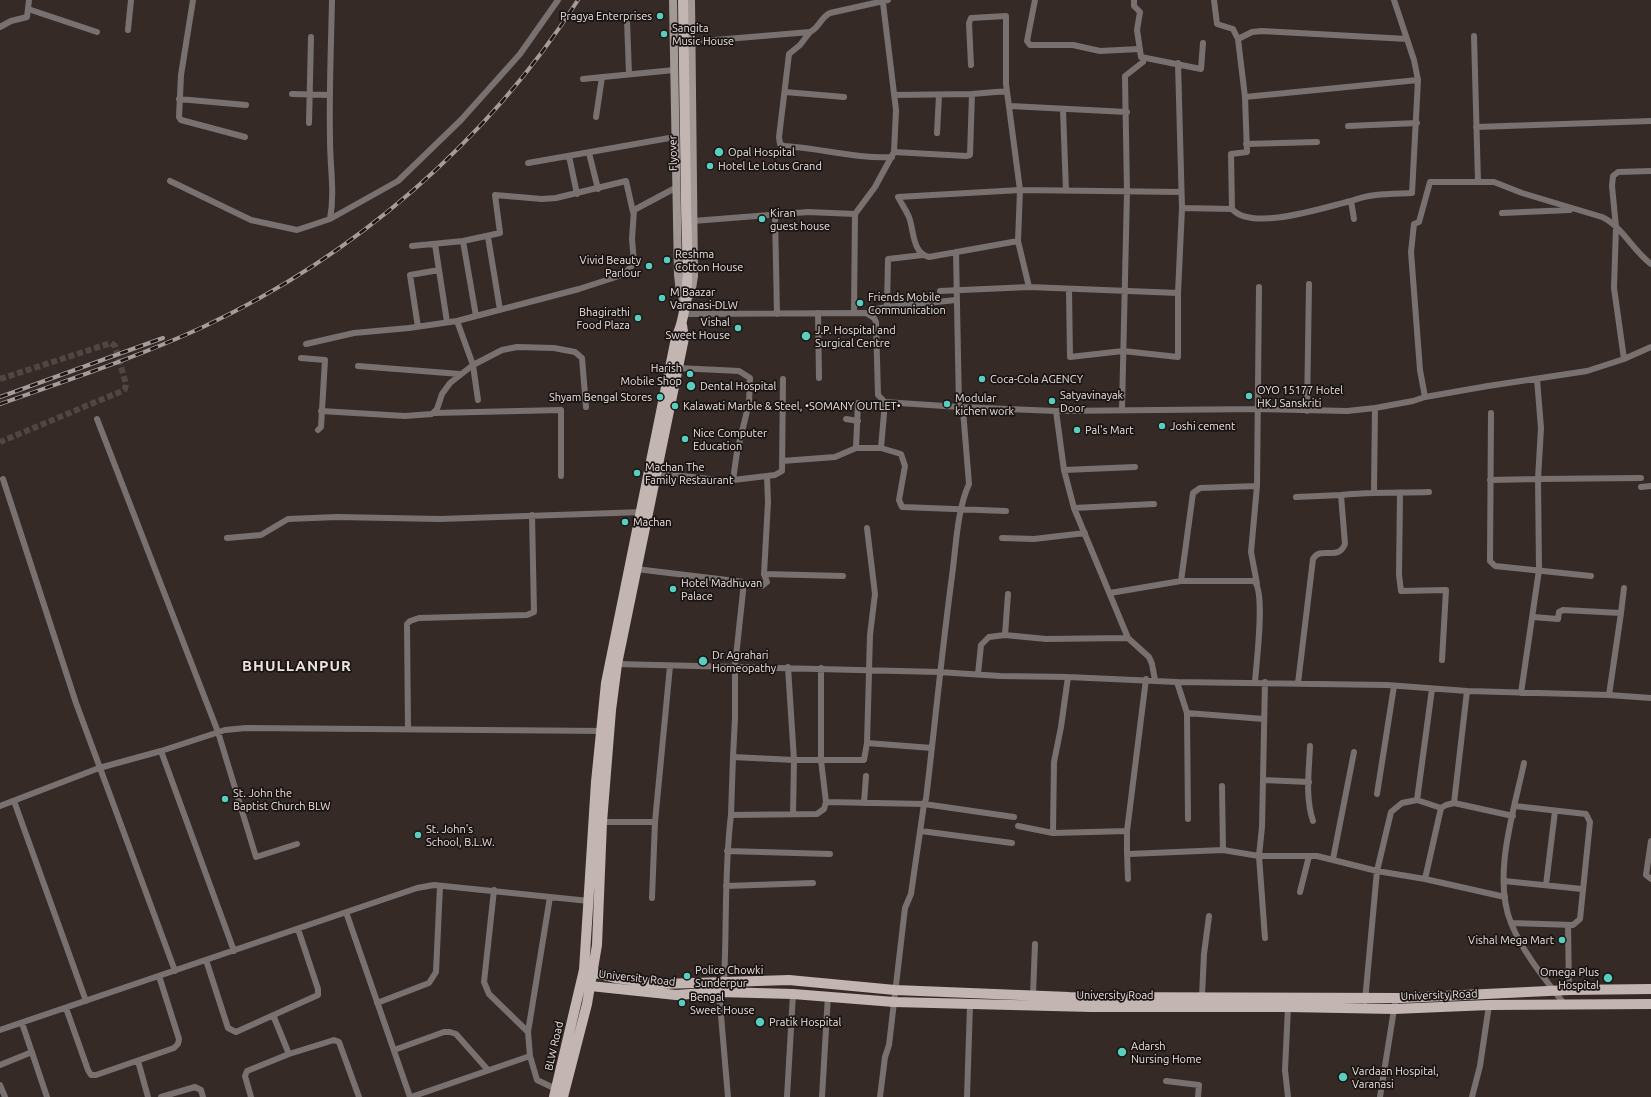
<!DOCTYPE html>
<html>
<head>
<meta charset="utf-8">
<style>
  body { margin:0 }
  canvas { display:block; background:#362a27 }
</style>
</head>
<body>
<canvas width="1651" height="1097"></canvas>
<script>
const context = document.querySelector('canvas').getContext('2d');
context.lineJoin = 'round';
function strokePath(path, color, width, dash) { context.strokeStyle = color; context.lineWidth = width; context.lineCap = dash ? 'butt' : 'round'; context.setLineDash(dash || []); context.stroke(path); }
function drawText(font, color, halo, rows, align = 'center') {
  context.font = font + ' Ubuntu,sans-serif'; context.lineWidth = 3.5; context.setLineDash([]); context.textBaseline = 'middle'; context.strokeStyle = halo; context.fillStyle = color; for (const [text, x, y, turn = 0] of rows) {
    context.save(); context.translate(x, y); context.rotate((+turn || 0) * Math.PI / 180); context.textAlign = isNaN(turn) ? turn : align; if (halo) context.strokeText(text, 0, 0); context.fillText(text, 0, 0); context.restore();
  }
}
strokePath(new Path2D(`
  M0 379 111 343 115 346 126 384 125 389 122 391 0 442`), '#514643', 6, [6, 3]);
strokePath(new Path2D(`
  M193 0 181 75 179 117 181 120 245 137
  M1035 0 1027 41 1030 45H1073L1100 51 1139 49
  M1134 0V6L1140 12 1137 30 1141 57 1201 69 1203 43
  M28 9 97 32
  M627 20 629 74
  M0 27 11 21 27 17 29 0
  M128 30 131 0
  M810 32 800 45 789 54 779 137 780 144 784 146C820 148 856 159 892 157
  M1474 36 1478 182
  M1238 39 1252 32 1262 31 1407 39
  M691 42 810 32C819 28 821 17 830 13L888 0
  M971 65 969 23 971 18 1006 16V84L1020 190 1018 241 1029 287 1178 293 1182 208 1178 63
  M583 79 674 70
  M785 92 844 97
  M292 94 330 95
  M894 95 972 94 1007 91
  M1245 97 1418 80
  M179 99 246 105
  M1010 106 1127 112
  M1063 110 1066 191
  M596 117 602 77
  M309 123 311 37
  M1348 126 1417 123
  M1476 127 1651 121
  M937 133 939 95
  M1246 144 1317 142
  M894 152 966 156 970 155 972 94
  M589 153 598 189
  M569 156 577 194
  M528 163 675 137
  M170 181 251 220 297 230 330 219 398 181 461 120 520 54 558 0
  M1182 208 1232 209 1231 154 1247 152 1245 97 1238 39 1233 29 1217 24 1214 0
  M1232 209C1252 232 1325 207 1351 201
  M1502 213 1570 210
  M775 215 777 314
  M330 219C335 192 330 168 330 140 329 94 331 47 332 0
  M1354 219 1351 201C1371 193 1391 194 1412 193L1418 80 1414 60 1394 0
  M693 221 808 212 855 214
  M488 237 500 310
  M463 241 476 316
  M1018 241 929 257C912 253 914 230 909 217 906 210 901 203 898 197L1020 190 1181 192
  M435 244 447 322
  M412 246 463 241 500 233 495 195 542 199 556 198 626 181 633 212
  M1069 289 1070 357 1123 351 1178 357V293
  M940 291 1029 287
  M887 307 888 259 923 255
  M854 312 855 214 875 187 894 152 896 110 883 3
  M818 313 819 378
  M684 314 866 313 874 318 876 322 878 395 885 402 959 407 1056 411 1258 409 1347 411 1375 408 1413 401 1425 397 1488 386 1587 371 1624 359 1651 347
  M869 314 876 309 887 307 956 300
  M457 321 473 365 478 400
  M418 327 410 275 439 270
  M306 344 354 333 409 328 457 321 579 289 619 276 628 270 634 263 632 239 634 210 677 187
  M301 358 325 360 321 427 318 430
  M1624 359 1614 288 1616 227 1612 186 1613 176 1618 172 1651 171
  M358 366 460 374
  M1537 379 1541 428 1538 479 1641 478
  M1425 397 1420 370 1411 252 1414 224 1419 222 1430 182H1494L1522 193 1602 217C1622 226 1633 251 1651 264
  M885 402 881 448 901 454 905 466 899 500 902 507 1006 511
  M1122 409 1127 192 1125 76 1143 62
  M321 411 405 416 432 414 437 409 442 394 450 383 473 365 502 350 517 347 554 348 575 352 582 358 586 407
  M1056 411 1064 470 1074 508 1128 638 1149 657 1152 664 1155 680
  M1307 411 1309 284
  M434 413 561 410V476
  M1491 413 1490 561 1495 566 1591 576
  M97 419 218 732 256 857 297 844
  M846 419 858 421
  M856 448 858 403
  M782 461 835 457 856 448H881
  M1064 470 1135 467
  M656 473 727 481 733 480 737 452 749 403 750 378 739 371 678 368
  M3 479 76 703 175 971
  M733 480 775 475 782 471 783 379
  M1490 480 1538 479 1539 570 1521 693
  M1641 487 1651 486
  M1374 491 1375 408
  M1400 493 1399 575 1401 591 1446 590 1442 660
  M1296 497 1341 495
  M1074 508 1154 504
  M867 528 875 594 870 635 869 670
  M227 538 261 535 288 519 337 517 440 519 643 512
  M1002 538 1034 539 1085 533
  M636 569 744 582 762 586 767 582 764 574 843 576
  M764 574 768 502 767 476
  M1181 581H1254C1266 591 1256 665 1255 682
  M744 582 735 666V718L733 757 794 760H864L867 743 932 748
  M1257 584 1251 552 1257 486
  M1110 593 1181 581 1193 493 1200 488 1257 486 1259 287
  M1621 613 1624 588
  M1533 617 1558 619 1559 612 1563 610 1621 613 1609 695
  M1005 635 1008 594
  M616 664 939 672 1000 676 1068 677 1177 682 1387 685 1467 691 1609 695 1651 698
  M788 667 794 760 793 814
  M978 674 981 645 989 637 1005 635 1046 639 1128 638
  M1146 679 1127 831V852L1129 854 1223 850 1259 856H1317L1377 871 1425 879 1505 897
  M1177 682 1187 713 1188 819
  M1265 682 1262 827 1259 856 1265 938
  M1298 683 1313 559C1321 545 1338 562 1345 544L1341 495C1370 492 1399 493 1429 492
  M1187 713 1264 719
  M408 729 407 624 410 621 419 618 527 615 534 612 532 515
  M867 743 869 673
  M1310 746C1309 771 1305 797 1313 821
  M161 751 234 951
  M1524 763C1514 811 1492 876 1511 923 1523 953 1545 979 1565 1005
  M1263 780 1309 782
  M1222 786 1223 850
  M1377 794 1394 686
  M1417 800 1432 689
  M14 801 86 1001
  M826 802 924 804 1014 817
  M864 803 866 776
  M1454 803 1467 691
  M0 806 99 768 161 751 225 730 246 728 604 731
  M731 815 733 757
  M602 822H655L652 898
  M655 822 670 666
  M1018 826 1053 833 1127 831
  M921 831 1012 843
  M1053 833 1054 762 1061 727 1068 677
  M1651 841 1646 875 1651 879
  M727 851 830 854
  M1127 852 1128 879
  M1333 859 1354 752
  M1425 879 1441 808 1446 805 1454 803 1513 816
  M1504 881 1582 889
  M1546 885 1555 811
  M726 886 813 883
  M494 890 484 982 489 994 528 1032 530 1056
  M1300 892 1309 856
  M346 912 410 1097
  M1511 923 1573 925 1580 919 1590 822 1586 814 1515 806
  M1568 925 1569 990
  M206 960 228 1028 236 1032 318 995V989L298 929
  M724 982C727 926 724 870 731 815L817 814 824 809 826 802 821 760V668
  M719 992 728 1097
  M1033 995 1035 944
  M1202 996 1204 954 1209 916
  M1365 1001 1377 871 1391 812 1402 803 1417 800 1441 808
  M377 1003 429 983 436 972 440 886
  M1288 1007 1285 1070 1288 1097
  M66 1008 88 1070 91 1075H96L174 1048 178 1044 179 1039 159 976
  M273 1015 289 1054
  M22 1023 47 1097
  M0 1030 417 888 434 885 589 901
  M528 1032 550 897
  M394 1050 444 1032H450L456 1034 488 1070
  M138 1061 148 1097
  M0 1065 32 1052
  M1166 1081 1199 1085 1198 1097
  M0 1085 5 1097
  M161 1097 195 1087 201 1090 203 1097
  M251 1097 245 1076 247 1071 289 1054 334 1040 339 1042 359 1097
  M411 1097 530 1056 537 1080 556 1089
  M787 1097 793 994
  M822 1097 828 995
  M880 1097 885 1057 889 1045 905 908 911 894 924 804 926 799C935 724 942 650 952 576 956 547 957 510 969 484L963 410 959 407 956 252
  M967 1097 970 1005
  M1380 1097 1396 997
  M1472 1097 1480 1066 1489 1005`), '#787170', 6);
strokePath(new Path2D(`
  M673 0 678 275 680 292 685 304
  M688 299 692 288 694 276 691 0`), '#a29895', 8);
strokePath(new Path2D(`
  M584 970 615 978 662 984 789 980 895 990 1069 997 1402 998 1569 990 1651 989
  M581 985 676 995 719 992 793 994 894 1002 1091 1007H1288L1394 1009 1489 1005 1651 1004
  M554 1097 584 970 596 782 606 683 676 338C693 302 686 241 686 200 685 133 684 67 683 0
  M563 1097 587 1004 597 945 602 822 611 710 617 664 684 338 682 325`), '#c3b5b2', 10);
const rail = new Path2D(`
  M0 397 163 338
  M0 404C68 380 138 357 203 327 355 256 488 141 578 0`);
strokePath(rail, '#a69c9a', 4);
strokePath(rail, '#1a1413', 2.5, [8]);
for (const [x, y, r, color] of [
  [660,16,4,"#58cebf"],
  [664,34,4,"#58cebf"],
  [719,152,5,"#58cebf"],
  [710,166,4,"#58cebf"],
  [762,219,4,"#58cebf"],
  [667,260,4,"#58cebf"],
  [649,266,4,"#58cebf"],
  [662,298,4,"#58cebf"],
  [860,303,4,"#58cebf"],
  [638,318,4,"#58cebf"],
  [738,328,4,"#58cebf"],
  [806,336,5,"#58cebf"],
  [690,374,4,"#58cebf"],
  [982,379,4,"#58cebf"],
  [691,386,5,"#58cebf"],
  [1249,396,4,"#58cebf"],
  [660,397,4,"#58cebf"],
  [1052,401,4,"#58cebf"],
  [947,404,4,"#58cebf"],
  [675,406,4,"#58cebf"],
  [1162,426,4,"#58cebf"],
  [1077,430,4,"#58cebf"],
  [685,439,4,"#58cebf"],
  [637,473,4,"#58cebf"],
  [625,522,4,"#58cebf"],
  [673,589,4,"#58cebf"],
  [703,661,5,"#58cebf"],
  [225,799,4,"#58cebf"],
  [418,835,4,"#58cebf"],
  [1562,940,4,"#58cebf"],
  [687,976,4,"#58cebf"],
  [1608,978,5,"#58cebf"],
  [682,1003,4,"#58cebf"],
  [760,1022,5,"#58cebf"],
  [1122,1052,5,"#58cebf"],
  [1343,1077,5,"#58cebf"]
]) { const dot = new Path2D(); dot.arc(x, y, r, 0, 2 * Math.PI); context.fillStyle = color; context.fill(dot); strokePath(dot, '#1a1413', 1.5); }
drawText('11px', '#ece3e1', '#1a1413', [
  ["Pragya Enterprises",652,16,"right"],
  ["Sangita",672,28],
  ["Music House",672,41],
  ["Opal Hospital",728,152],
  ["Hotel Le Lotus Grand",718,166],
  ["Kiran",770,213],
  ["guest house",770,226],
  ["Reshma",675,254],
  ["Cotton House",675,267],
  ["Vivid Beauty",641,260,"right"],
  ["Parlour",641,273,"right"],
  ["M Baazar",670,292],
  ["Varanasi-DLW",670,305],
  ["Friends Mobile",868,297],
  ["Communication",868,310],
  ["Bhagirathi",630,312,"right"],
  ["Food Plaza",630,325,"right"],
  ["Vishal",730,322,"right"],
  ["Sweet House",730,335,"right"],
  ["J.P. Hospital and",815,330],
  ["Surgical Centre",815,343],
  ["Harish",682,368,"right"],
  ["Mobile Shop",682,381,"right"],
  ["Coca-Cola AGENCY",990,379],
  ["Dental Hospital",700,386],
  ["OYO 15177 Hotel",1257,390],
  ["HKJ Sanskriti",1257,403],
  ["Satyavinayak",1060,395],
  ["Door",1060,408],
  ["Shyam Bengal Stores",652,397,"right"],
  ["Modular",955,398],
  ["kichen work",955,411],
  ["Kalawati Marble & Steel, •SOMANY OUTLET•",683,406],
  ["Joshi cement",1170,426],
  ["Pal's Mart",1085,430],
  ["Nice Computer",693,433],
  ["Education",693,446],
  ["Machan The",645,467],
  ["Family Restaurant",645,480],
  ["Machan",633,522],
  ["Hotel Madhuvan",681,583],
  ["Palace",681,596],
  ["Dr Agrahari",712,655],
  ["Homeopathy",712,668],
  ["St. John the",233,793],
  ["Baptist Church BLW",233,806],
  ["St. John's",426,829],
  ["School, B.L.W.",426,842],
  ["Vishal Mega Mart",1554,940,"right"],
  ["Police Chowki",695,970],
  ["Sunderpur",695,983],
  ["Omega Plus",1599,972,"right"],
  ["Hospital",1599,985,"right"],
  ["Bengal",690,997],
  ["Sweet House",690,1010],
  ["Pratik Hospital",769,1022],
  ["Adarsh",1131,1046],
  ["Nursing Home",1131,1059],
  ["Vardaan Hospital,",1352,1071],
  ["Varanasi",1352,1084]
], 'left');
drawText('11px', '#ece3e1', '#1a1413', [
  ["Flyover",673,153,-91],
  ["University Road",637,978,6],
  ["University Road",1115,995],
  ["University Road",1439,995,-2],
  ["BLW Road",554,1046,-77]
]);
context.letterSpacing = '1px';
drawText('bold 15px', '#ece3e1', '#1a1413', [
  ["BHULLANPUR",297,666]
]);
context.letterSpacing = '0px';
</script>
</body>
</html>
